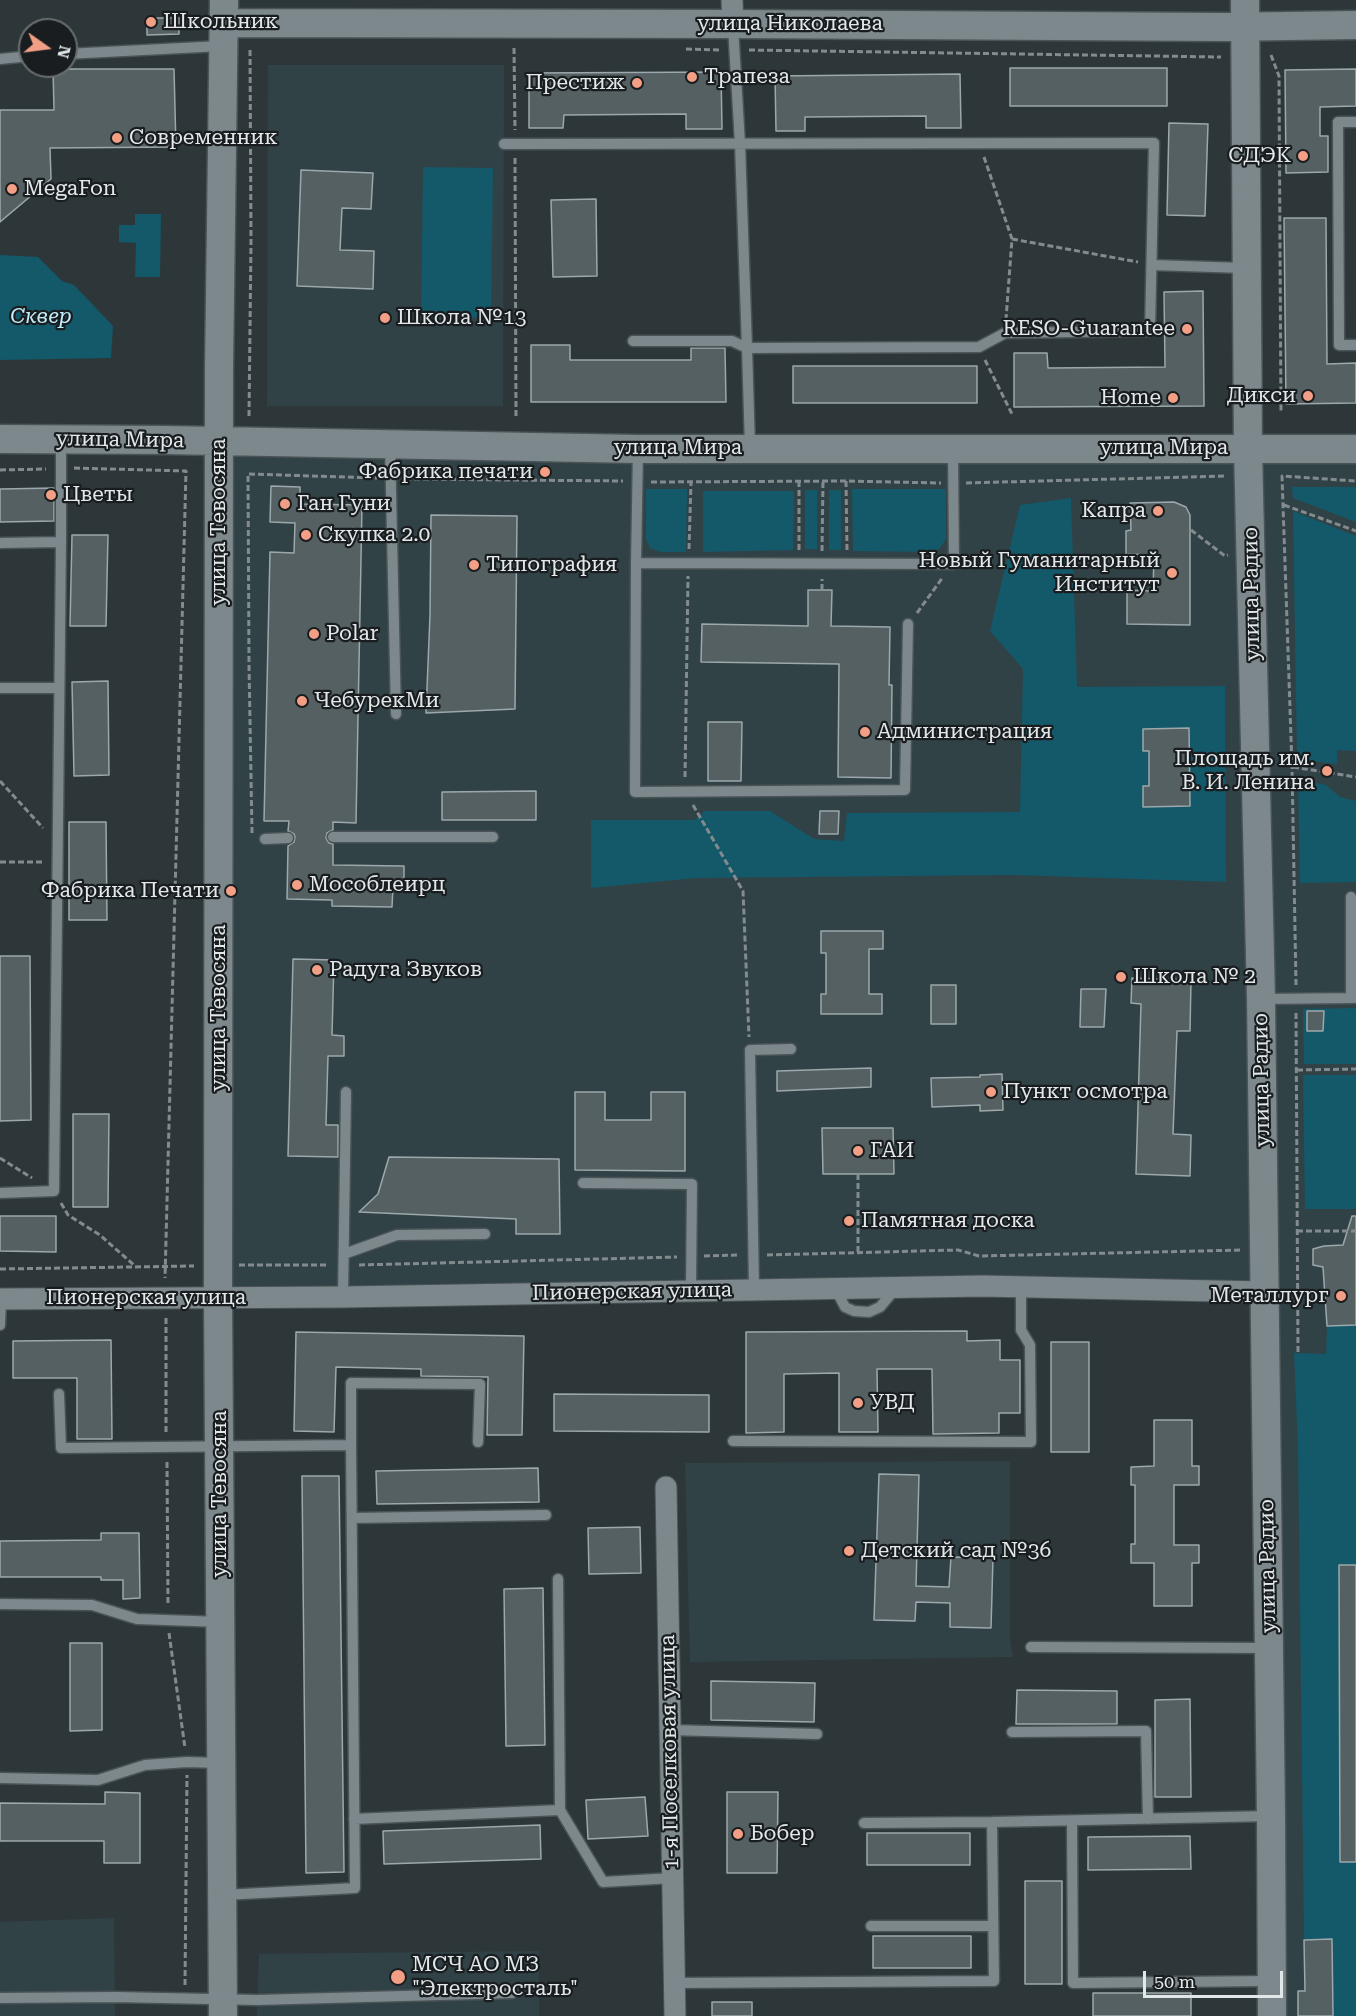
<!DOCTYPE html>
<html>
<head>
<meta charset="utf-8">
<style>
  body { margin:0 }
  #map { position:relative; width:1356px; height:2016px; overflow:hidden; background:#2d373a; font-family:"Roboto Serif",serif }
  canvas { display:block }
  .north { position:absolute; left:18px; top:18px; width:60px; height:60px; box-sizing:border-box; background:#191d1f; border:2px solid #696e70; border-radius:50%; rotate:104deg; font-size:16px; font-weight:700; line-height:24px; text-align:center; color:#e2e8ea }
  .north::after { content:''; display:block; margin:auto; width:21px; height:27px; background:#f39f85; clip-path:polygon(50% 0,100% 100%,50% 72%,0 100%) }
  .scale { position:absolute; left:1143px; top:1971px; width:140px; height:27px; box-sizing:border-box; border:3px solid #e2e8ea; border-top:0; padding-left:8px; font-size:18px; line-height:21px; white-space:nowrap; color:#e2e8ea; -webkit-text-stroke:4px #191d1f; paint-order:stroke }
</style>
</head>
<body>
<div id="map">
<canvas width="1356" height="2016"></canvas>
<div class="north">N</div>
<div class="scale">50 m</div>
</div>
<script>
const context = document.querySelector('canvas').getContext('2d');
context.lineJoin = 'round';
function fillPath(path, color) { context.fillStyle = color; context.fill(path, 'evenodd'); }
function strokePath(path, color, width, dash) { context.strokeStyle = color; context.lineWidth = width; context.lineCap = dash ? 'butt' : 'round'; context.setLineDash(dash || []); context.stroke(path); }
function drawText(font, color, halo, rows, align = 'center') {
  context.font = font + ' "Roboto Serif",serif'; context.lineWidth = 4.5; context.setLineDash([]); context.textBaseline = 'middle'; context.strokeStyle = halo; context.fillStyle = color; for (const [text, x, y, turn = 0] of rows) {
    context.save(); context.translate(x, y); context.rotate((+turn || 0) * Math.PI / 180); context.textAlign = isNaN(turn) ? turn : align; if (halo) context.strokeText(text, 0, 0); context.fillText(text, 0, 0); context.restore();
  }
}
fillPath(new Path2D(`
  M268 65H504L503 406H267Z
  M219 442 1356 449V2016H1272L1264 1292 218 1298Z
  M1010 1461V1640L1013 1657 690 1662 685 1463Z
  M114 1918 115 2016H0V1922Z
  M539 1951V2016H257L259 1954Z`), '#314247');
fillPath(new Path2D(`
  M423 167 493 168 491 318 421 317Z
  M135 214H161L160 277H135L136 243 119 242V225H135Z
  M0 255 38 257 62 281 74 285 113 326 111 358 0 360Z
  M1292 487H1356V522L1293 498Z
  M646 489H687L686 552H661L650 548 646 539Z
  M852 489H946V539L940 548 933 552 853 551Z
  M805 490H817V549H805Z
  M829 490H841V550H829Z
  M703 491H794L793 550 703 552Z
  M1071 498 1077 687 1225 686 1226 882 1014 875 696 878 591 888V820H695L705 811H770L814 839 844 841 847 813 1020 812 1023 669 990 631 1020 505Z
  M1293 511 1356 536V751L1337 750V764L1297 759Z
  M1298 779 1326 785 1340 797 1356 801V882L1300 883Z
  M1356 1008V1064H1304L1303 1009Z
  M1303 1075H1356V1209H1305Z
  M1356 1325V2016H1305L1298 1448 1294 1353 1326 1354 1327 1326Z`), '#135969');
const building = new Path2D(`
  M147 18H179V34L147 35Z
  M1010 68H1167V106H1010Z
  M53 69H174L176 147 50 148 51 179 0 222V110H54Z
  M1356 69V106L1320 107V136H1328V172L1286 173 1285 70Z
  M721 72 722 129H686V114L564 115 563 128H529V73Z
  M960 74 961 128H926V116L805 117V131H776L775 76Z
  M1169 123 1208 124 1205 216 1167 215Z
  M301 170 373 173 371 209 342 208 340 250 374 251 373 289 297 286Z
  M596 199 597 276 553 277 551 200Z
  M1284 218H1326L1327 364 1356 363V403L1286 404Z
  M1203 291 1204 406 1014 407V353H1047L1048 368 1165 367 1164 292Z
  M531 345H570V360H691V348H725L726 402H531Z
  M793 366H977V403H793Z
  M271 486 300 487V504L362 505 356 823 333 822V830L327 833 326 838 329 843 333 844V865L404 866V886H393L392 907 332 906V900L287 899 288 846 294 842 295 837 294 834 288 831 289 821H264L270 552 294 553 295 523 270 522Z
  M54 488V521L0 522V489Z
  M1174 502 1186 507 1190 515V625L1127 624V590L1153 591 1154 555 1126 554V531L1131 530 1130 503Z
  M431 515 517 516 515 709 426 713 430 615Z
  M72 535H108L106 626H70Z
  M808 590H832L831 626 890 627 889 685H892L891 778 838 777 839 664 701 662 702 624 808 626Z
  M108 681 109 775 74 776 72 682Z
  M708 722H742L741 781H708Z
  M1189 728 1190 806 1143 807V786H1149V751H1143V729Z
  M536 791V820H442V792Z
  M820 811H839L838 834H819Z
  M69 822H106L107 920H69Z
  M821 931H883V949H869V994H882V1014H821V994H826V953H821Z
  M0 956H30L31 1120 0 1121Z
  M293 959 334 960 332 1035 344 1036V1056H328L326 1125H338V1157L288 1156Z
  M1132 978 1191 980 1190 1031H1177L1173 1134 1191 1135 1190 1176 1136 1174 1141 1004 1131 1003Z
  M931 985H956V1024H931Z
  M1081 989H1106L1104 1027H1080Z
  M1307 1011H1324L1323 1031H1307Z
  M871 1068V1087L777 1091V1071Z
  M1002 1074 1003 1110 980 1111V1105L932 1107 931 1078 980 1077V1075Z
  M575 1092H605V1120H651V1092H685V1171L575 1170Z
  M73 1114H109L108 1207H73Z
  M822 1128H893L894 1174H823Z
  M389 1157 559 1159 560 1234H516V1219L359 1212 378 1194Z
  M0 1216H56V1252L0 1251Z
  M1352 1216H1356V1325L1327 1326 1323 1267 1313 1265V1249L1324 1246 1343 1245Z
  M967 1331V1341L1000 1340V1360H1020V1413H999V1433L933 1434 932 1369H877L878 1432H839V1373L784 1374V1432L746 1433V1332Z
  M296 1332 524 1336 522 1435H487L488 1377 421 1376V1369L336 1367 334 1432 294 1431Z
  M111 1340 112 1439H77V1378H13V1341Z
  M1051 1342H1089V1452H1051Z
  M554 1394 709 1395V1432L554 1431Z
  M1154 1420H1192V1466H1199V1485H1174V1545H1199V1563H1192V1606H1154V1563H1131V1544H1135V1485H1131V1467L1154 1466Z
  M538 1468 539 1502 377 1504 376 1471Z
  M879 1474 919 1475 916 1586 949 1587 951 1557 993 1558 991 1628 950 1627V1603L916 1602 915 1621 874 1620Z
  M302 1476H339L344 1872 306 1873Z
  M640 1527 641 1573 589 1574 588 1528Z
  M101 1533H139L140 1598 123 1599V1580H101V1577H0V1541L101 1540Z
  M1339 1565H1356V1862H1340Z
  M543 1588 545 1745 506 1746 504 1589Z
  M70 1643H102V1730L70 1731Z
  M711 1681 815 1683 814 1722 711 1720Z
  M1017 1690 1117 1691V1724H1016Z
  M1190 1699 1191 1797H1155V1700Z
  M105 1792 140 1793V1863H104V1841H0V1803L105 1804Z
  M727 1792H778L777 1873H727Z
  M645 1797 648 1836 588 1839 586 1800Z
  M540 1825 541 1859 384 1864 383 1831Z
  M867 1833H970V1865H867Z
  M1190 1836 1191 1869 1088 1870V1837Z
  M1025 1881H1062V1984H1025Z
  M873 1936H971V1968H873Z
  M1332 1939 1333 2016H1298V1991H1305L1304 1940Z
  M1093 1993H1191V2016H1093Z
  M712 2002H752V2016H712Z`);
fillPath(building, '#556063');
strokePath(building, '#9ca8ab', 1.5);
const service = new Path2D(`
  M66 54 221 46
  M0 59 30 56
  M1356 122H1338L1339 345H1356
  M504 144 1154 143 1150 331 1005 333 979 347 747 348 750 448
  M1152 265 1244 268
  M633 341H732L747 348 740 144 733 26
  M390 445 396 714
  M638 450 636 563 954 564 953 449
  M61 542V440
  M0 543 61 542 54 1191 0 1193
  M636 563 635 792 905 790 908 624
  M0 688H59
  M333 837H493
  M265 839 288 838
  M1351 998V897
  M1261 999 1356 998
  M583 1183 692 1184 691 1290
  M344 1254 397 1235 485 1234
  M835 1288 845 1307 854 1311 869 1312 880 1307 896 1288
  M754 1289 750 1050 791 1049
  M343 1297 346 1092
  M0 1325 1 1299
  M59 1394 61 1448 351 1445 355 1888 223 1895
  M733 1441 1031 1442 1030 1345 1021 1330V1287
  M351 1445V1383L480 1384 478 1442
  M352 1518 546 1515
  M0 1604 92 1605 137 1619 221 1622
  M1031 1647 1269 1648
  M670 1730 817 1734
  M1012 1732 1146 1731 1148 1819
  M0 1778 98 1780 145 1765 187 1762 219 1763
  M560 1810 603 1882 673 1878
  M354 1819 560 1810 558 1579
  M1072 1821 1073 1983 1270 1981
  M992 1822 1271 1816
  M871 1926H993
  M674 1983 994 1981 992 1822 864 1823
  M0 1998 115 1997 257 2000 512 1993`);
const minor = new Path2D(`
  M732 0 733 24
  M0 1299 343 1297 982 1286 1264 1292
  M666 1487 675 2016`);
const secondary = new Path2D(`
  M1245 0 1248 449 1261 999 1271 1816 1272 2016
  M224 23 733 24 1221 27 1356 25
  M0 439 165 440 638 449H1356
  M223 2016 218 1298 219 369 224 0`);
strokePath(service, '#4a5355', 13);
strokePath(minor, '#4a5355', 23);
strokePath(secondary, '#4a5355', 31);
strokePath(new Path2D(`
  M514 48 515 130
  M686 49 721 50
  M749 50 1221 57
  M1271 55 1279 76 1281 413
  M984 157 1012 239 1006 319
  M515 158 516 418
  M1012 239 1138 262
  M985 360 1012 414
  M249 416 251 241 250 47
  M74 468 186 471 165 1278
  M0 470 46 469
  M405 479 623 481
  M846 481 847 550
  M651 482 846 481 941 483
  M966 483 1226 476
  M1284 505 1356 531
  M1191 530 1225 556 1228 555
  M689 549 691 482
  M799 550V481
  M822 551 823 481
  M822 590V579
  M917 613 943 577
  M1293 767 1356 777
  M685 777 688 576
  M0 781 43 828
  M693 805 743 891 749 1037
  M252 833 249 664 248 474 377 478
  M0 862H44
  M1296 985 1292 767 1282 476 1356 481
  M1296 1013 1298 1353
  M1297 1070 1356 1069
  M0 1158 32 1178
  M61 1203 68 1215 100 1235 135 1266
  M1297 1231H1356
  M858 1252V1174
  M767 1255 958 1250 979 1256 1243 1250
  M704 1256 740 1255
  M239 1265H329
  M359 1265 677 1257
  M0 1269 194 1266
  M166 1318V1434
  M167 1462 168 1605
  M169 1633 185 1748
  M185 1985 187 1775`), '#838b8e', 3, [6, 3]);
strokePath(service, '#7d888c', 10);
strokePath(minor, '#7d888c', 21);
strokePath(secondary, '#7d888c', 28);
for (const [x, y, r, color] of [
  [151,22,6,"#f39f85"],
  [692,77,6,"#f39f85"],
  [637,83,6,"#f39f85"],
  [117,138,6,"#f39f85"],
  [1303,156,6,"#f39f85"],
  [12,189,6,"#f39f85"],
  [385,318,6,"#f39f85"],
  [1187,329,6,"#f39f85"],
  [1308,396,6,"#f39f85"],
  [1173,398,6,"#f39f85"],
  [545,472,6,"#f39f85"],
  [51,495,6,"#f39f85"],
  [285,504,6,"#f39f85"],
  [1158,511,6,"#f39f85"],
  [306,535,6,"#f39f85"],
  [474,565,6,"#f39f85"],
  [1172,573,6,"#f39f85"],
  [314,634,6,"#f39f85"],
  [302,701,6,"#f39f85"],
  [865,732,6,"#f39f85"],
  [1327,771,6,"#f39f85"],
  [297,885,6,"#f39f85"],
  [231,891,6,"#f39f85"],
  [317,970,6,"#f39f85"],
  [1121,977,6,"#f39f85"],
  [991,1092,6,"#f39f85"],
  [858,1151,6,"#f39f85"],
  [849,1221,6,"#f39f85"],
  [1341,1296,6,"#f39f85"],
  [858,1403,6,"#f39f85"],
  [849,1551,6,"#f39f85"],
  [738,1834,6,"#f39f85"],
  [398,1977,8,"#f39f85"]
]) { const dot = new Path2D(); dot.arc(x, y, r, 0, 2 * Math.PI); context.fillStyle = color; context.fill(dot); strokePath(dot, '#191d1f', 2); }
drawText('21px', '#e2e8ea', '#191d1f', [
  ["Школьник",163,22],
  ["Трапеза",704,77],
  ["Престиж",625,83,"right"],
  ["Современник",129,138],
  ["СДЭК",1291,156,"right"],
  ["MegaFon",24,189],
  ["Школа №13",397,318],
  ["RESO-Guarantee",1175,329,"right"],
  ["Дикси",1296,396,"right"],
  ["Home",1161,398,"right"],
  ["Фабрика печати",533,472,"right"],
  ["Цветы",63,495],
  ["Ган Гуни",297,504],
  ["Капра",1146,511,"right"],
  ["Скупка 2.0",318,535],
  ["Новый Гуманитарный",1160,561,"right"],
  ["Институт",1160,585,"right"],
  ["Типография",486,565],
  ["Polar",326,634],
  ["ЧебурекМи",314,701],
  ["Администрация",877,732],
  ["Площадь им.",1315,759,"right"],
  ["В. И. Ленина",1315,783,"right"],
  ["Мособлеирц",309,885],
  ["Фабрика Печати",219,891,"right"],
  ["Радуга Звуков",329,970],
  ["Школа № 2",1133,977],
  ["Пункт осмотра",1003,1092],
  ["ГАИ",870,1151],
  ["Памятная доска",861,1221],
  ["Металлург",1329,1296,"right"],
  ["УВД",870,1403],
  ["Детский сад №36",861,1551],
  ["Бобер",750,1834],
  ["МСЧ АО МЗ",412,1965],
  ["\"Электросталь\"",412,1989]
], 'left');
drawText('21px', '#e2e8ea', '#191d1f', [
  ["улица Николаева",790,24],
  ["улица Мира",120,440,1],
  ["улица Мира",678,448],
  ["улица Мира",1164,448],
  ["улица Тевосяна",219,522,-90],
  ["улица Радио",1252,594,-91],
  ["улица Тевосяна",219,1008,-90],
  ["улица Радио",1262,1080,-91],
  ["Пионерская улица",632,1292,-1],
  ["Пионерская улица",146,1298],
  ["улица Тевосяна",220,1494,-90],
  ["улица Радио",1268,1566,-91],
  ["1-я Поселковая улица",670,1752,-91]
]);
drawText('italic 21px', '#beeefb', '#191d1f', [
  ["Сквер",41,317]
]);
</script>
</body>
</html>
